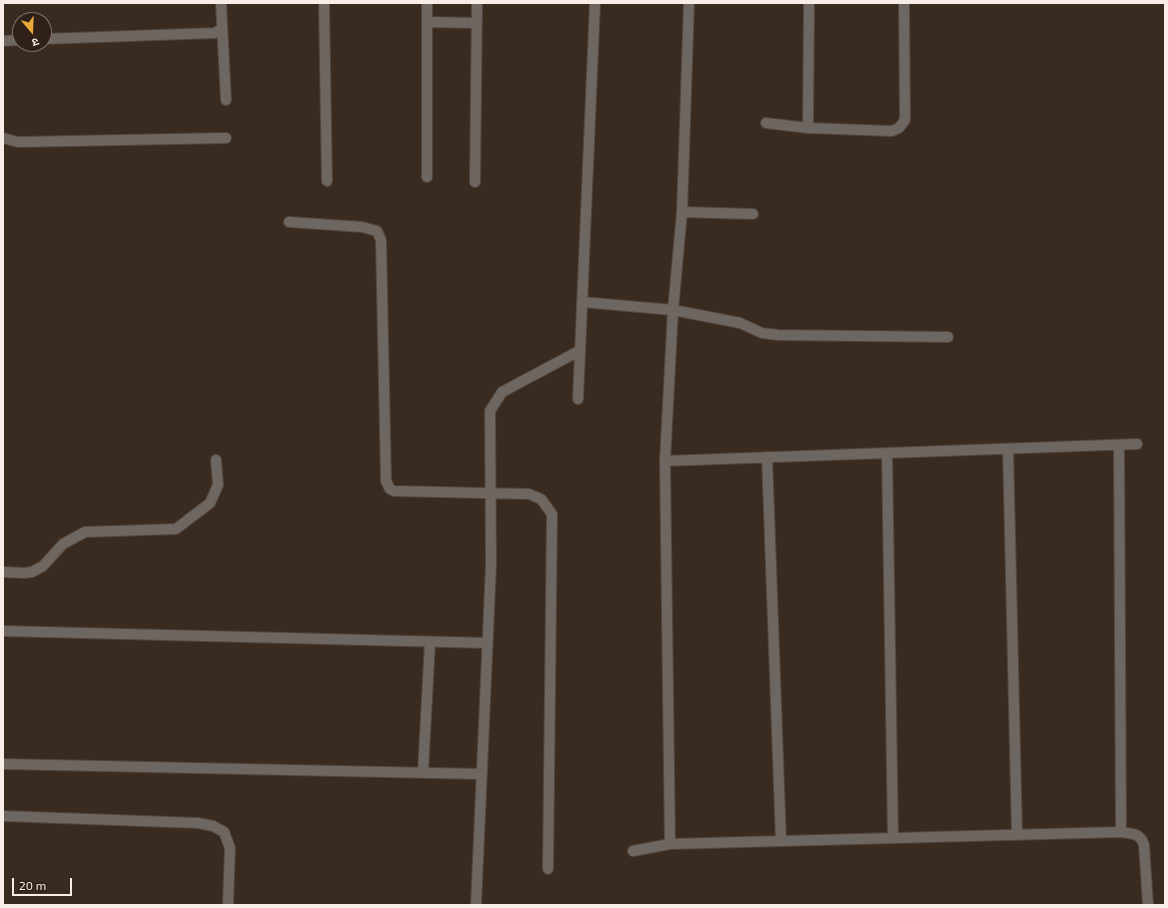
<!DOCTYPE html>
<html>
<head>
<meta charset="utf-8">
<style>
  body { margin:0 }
  #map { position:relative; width:1168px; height:908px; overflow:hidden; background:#392b20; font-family:"Exo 2","Noto Sans Devanagari",sans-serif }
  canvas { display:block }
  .frame { position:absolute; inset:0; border:4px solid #f8eee7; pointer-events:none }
  .north { position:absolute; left:12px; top:12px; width:40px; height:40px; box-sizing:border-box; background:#2f2117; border:1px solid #7f736a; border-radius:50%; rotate:161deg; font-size:11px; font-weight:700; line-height:16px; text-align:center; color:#f8eee7 }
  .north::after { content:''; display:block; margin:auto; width:14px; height:18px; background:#eba93a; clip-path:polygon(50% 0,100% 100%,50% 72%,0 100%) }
  .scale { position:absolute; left:12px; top:878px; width:60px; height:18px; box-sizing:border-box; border:2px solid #f8eee7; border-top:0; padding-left:5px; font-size:12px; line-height:14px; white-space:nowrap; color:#f8eee7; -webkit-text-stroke:3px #2f2117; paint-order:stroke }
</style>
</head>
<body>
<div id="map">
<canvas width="1168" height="908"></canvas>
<div class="frame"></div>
<div class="north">उ</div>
<div class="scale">20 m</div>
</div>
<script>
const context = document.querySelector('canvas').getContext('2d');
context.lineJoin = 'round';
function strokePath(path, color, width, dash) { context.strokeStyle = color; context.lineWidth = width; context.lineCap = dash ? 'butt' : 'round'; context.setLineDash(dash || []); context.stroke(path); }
const lane = new Path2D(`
  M673 310 665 461 1137 444
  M1119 445 1121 832C1133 834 1140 833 1144 845L1148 905
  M1008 449 1017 835
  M887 453 893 838
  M767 457 781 841
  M665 461 670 844
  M3 631 487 643
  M3 764 481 774
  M423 772 430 642
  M633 851 670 844 1121 832`);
const street = new Path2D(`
  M221 3 226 100
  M324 3 327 181
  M427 3V177
  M427 22 477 23
  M44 39 215 33 221 29
  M3 41 20 40
  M766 123 808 128 892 131 899 128 905 120 904 3
  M808 128 809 3
  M3 138 18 142 226 138
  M475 182 477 3
  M682 212 753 214
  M289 222 362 227 377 231 381 240 386 481 390 489 394 491 529 494 541 499 552 514 548 869
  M582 302 673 310 740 323 762 333 778 335 948 337
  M673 310 682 212 689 3
  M578 399 595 3
  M3 572 24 573 32 572 43 566 63 544 85 532 176 529 210 503 218 485 216 460
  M3 816 198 823 213 826 224 832 230 848 228 905
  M476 905 491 565 490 411 502 392 579 351`);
strokePath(lane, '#54463c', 12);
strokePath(street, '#54463c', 12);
strokePath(lane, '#6e6761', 10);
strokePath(street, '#6e6761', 10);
</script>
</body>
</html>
